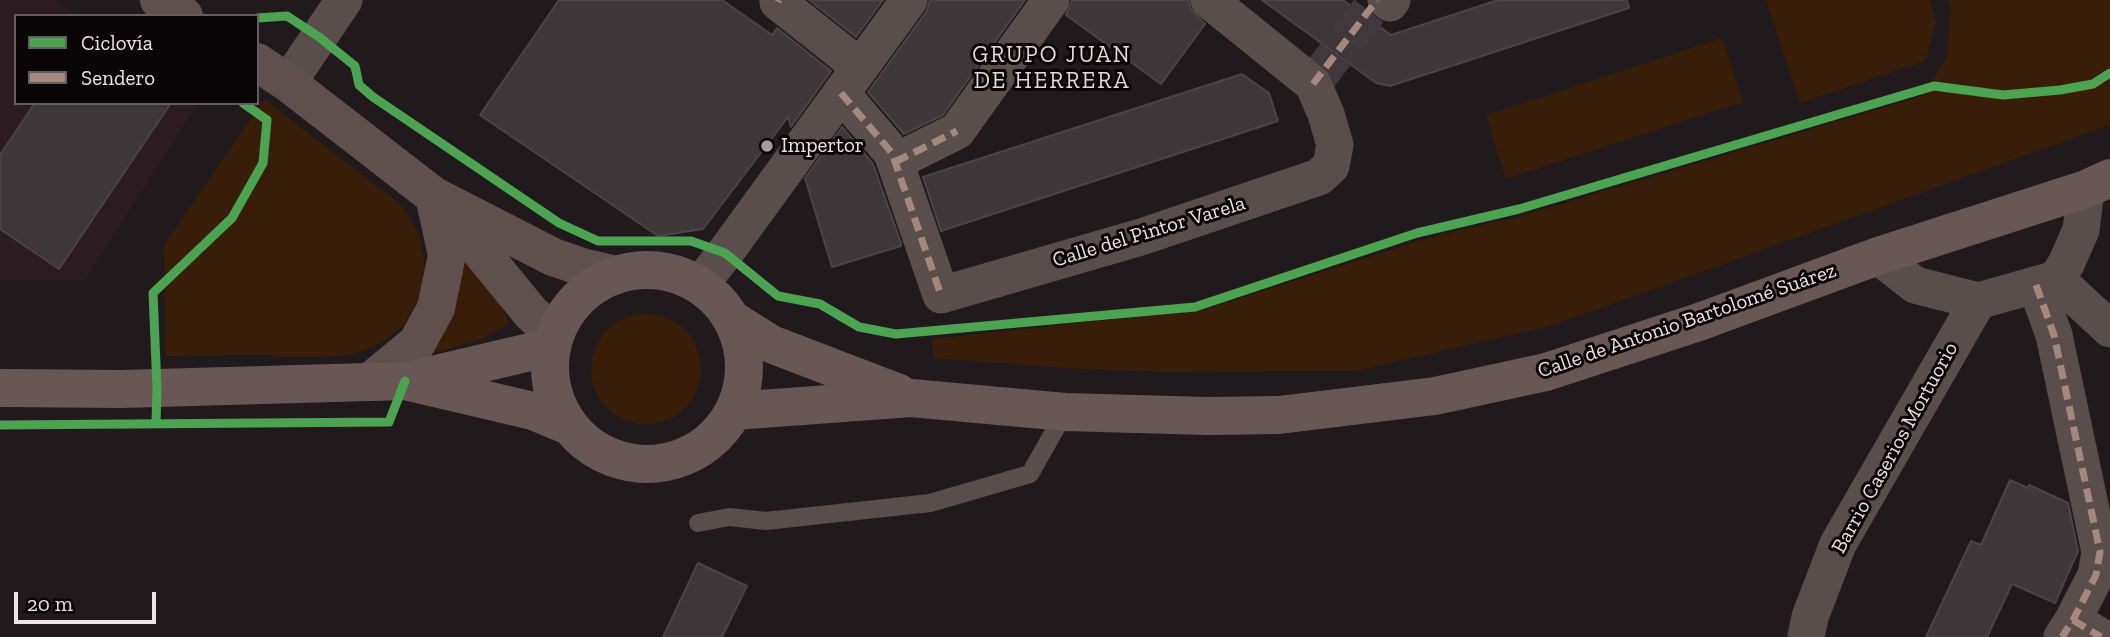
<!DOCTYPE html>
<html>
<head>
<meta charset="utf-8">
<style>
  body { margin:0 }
  #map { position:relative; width:2110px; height:637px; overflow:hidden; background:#211a1c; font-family:"Zilla Slab",serif }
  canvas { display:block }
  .legend { position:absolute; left:14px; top:14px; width:245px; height:91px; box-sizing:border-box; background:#0a0506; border:2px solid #655e60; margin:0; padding:9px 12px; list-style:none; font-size:21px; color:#eee4e7 }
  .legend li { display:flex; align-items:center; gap:14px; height:35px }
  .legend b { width:35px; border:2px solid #655e60 }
  .scale { position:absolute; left:14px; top:592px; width:142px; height:32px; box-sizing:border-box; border:4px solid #eee4e7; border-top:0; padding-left:9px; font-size:21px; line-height:24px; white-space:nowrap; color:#eee4e7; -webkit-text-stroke:5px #0a0506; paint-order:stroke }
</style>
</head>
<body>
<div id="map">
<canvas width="2110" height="637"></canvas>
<ul class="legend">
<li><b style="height:9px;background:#4ca352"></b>Ciclovía</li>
<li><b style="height:9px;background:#a5887d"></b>Sendero</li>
</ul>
<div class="scale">20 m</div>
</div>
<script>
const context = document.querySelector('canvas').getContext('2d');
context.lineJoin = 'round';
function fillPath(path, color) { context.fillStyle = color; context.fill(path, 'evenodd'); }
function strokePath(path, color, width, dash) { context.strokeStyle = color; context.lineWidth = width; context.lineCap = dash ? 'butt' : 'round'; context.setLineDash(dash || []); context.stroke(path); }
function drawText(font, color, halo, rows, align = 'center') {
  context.font = font + ' "Zilla Slab",serif'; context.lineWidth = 6; context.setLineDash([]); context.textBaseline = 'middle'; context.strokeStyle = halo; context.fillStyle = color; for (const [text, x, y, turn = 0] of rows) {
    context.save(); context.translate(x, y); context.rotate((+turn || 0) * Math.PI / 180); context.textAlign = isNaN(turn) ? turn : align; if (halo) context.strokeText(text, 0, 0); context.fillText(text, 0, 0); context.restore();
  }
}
fillPath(new Path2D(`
  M0 0H55L79 16H16V103H198L85 280H0Z`), '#2c1b20');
fillPath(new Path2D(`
  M1766 0H1930L1936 22 1925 61 1800 103Z
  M1949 0H2110V125L1554 325 1355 371 1164 372 1067 368 933 358 932 339 1203 310 1425 239 1522 216 1922 96 1947 57 1951 8Z
  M1722 38 1743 102 1506 179 1486 115Z
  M264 99 396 201C445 250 428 331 360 352 335 359 300 356 274 357L272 355 166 356 164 246Z
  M466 255 489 281 510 324 477 341 434 353 456 306Z
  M591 369a55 55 0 1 1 110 0a55 55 0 1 1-110 0Z`), '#381e09');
const building = new Path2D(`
  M559 0H722L772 35 777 28 831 71 791 127 788 117 703 229 658 236 480 115Z
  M809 0H883L856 37Z
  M930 0H1025L943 115 904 134 868 92 926 12Z
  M1072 0H1189L1190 8 1205 24 1161 84 1066 15Z
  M1262 0H1343L1391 35 1498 0H1627L1629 8 1390 86 1376 83Z
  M1242 74 1269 93 1278 121 941 231 923 177Z
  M35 103H171L59 269 0 229V155Z
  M842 127 873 164 901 243V246L832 267 805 178Z
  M2010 480 2028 488 2029 485 2068 503 2078 551 2055 603 2012 584 1987 637H1926L1971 541 1981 545Z
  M698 563 747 586 722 637H663Z`);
fillPath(building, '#3d373a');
strokePath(building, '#4a4447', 2);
strokePath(new Path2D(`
  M1313 84 1377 0`), '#40383a', 37, [37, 18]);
strokePath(new Path2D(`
  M698 523 729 517 766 521 930 503 1030 474 1065 412`), '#5a4e4d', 18);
strokePath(new Path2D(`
  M779 0 778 2 860 67
  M1386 0 1390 3 1392 0
  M288 83 344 0
  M841 93 892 153 941 295 1141 237 1319 177 1331 166 1335 145 1326 114 1313 84 1209 0
  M895 162 957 131 1051 0
  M1878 256 1915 285 1978 301 2056 279 2066 264 2081 230 2086 189
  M2056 279 2110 329
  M700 285 725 253 909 0
  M2036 285 2054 335 2100 552 2096 575 2073 620 2062 637
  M2073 620 2101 637
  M1806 637 1810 617 1838 544 1978 301`), '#5a4e4d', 37);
strokePath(new Path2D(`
  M159 0 184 16
  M257 62 288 83 434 196 553 257 582 267 616 275
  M445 208 531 313 555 335
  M371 381 417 343 436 308 447 255 434 196`), '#5f504e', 38);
strokePath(new Path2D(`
  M550 367a97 97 0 1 1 194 0a97 97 0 1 1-194 0Z
  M733 320 771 344 899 393
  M411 380 551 347
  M0 388 121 389 405 381 533 411 569 426
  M734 411 911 398 1065 412 1208 416 1279 415 1435 396 1546 372 1699 322 1878 256 2086 189 2110 178`), '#685755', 38);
strokePath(new Path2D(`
  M778 2 779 0
  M1313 84 1377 0
  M841 93 892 153 941 295
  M895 162 957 131
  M2036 285 2054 335 2100 552 2096 575 2073 620 2062 637
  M2073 620 2101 637`), '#a5887d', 7, [14, 7]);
strokePath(new Path2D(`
  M257 18 287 16 319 37 355 66 359 85 373 97 559 223 598 241H691L725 253 778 296 820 304 859 327 896 334 1195 307 1417 233 1519 209 1934 86 2003 95 2060 90 2093 84 2110 73
  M156 423 157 388 153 293 232 218 263 163 267 120 243 103
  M0 425 389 422 405 381`), '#4ca352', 9);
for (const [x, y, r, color] of [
  [767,146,7,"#a69da0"]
]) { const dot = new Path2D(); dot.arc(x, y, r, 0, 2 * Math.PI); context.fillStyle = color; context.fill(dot); strokePath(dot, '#0a0506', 2.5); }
drawText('21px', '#eee4e7', '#0a0506', [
  ["Impertor",781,146]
], 'left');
drawText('21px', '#eee4e7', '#0a0506', [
  ["Calle del Pintor Varela",1149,232,-17],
  ["Calle de Antonio Bartolomé Suárez",1687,321,-19],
  ["Barrio Caserios Mortuorio",1895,448,-61]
]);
context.letterSpacing = '2px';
drawText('23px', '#ead7dc', '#0a0506', [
  ["GRUPO JUAN",1052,55],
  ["DE HERRERA",1052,81]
]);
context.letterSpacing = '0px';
</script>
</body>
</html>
